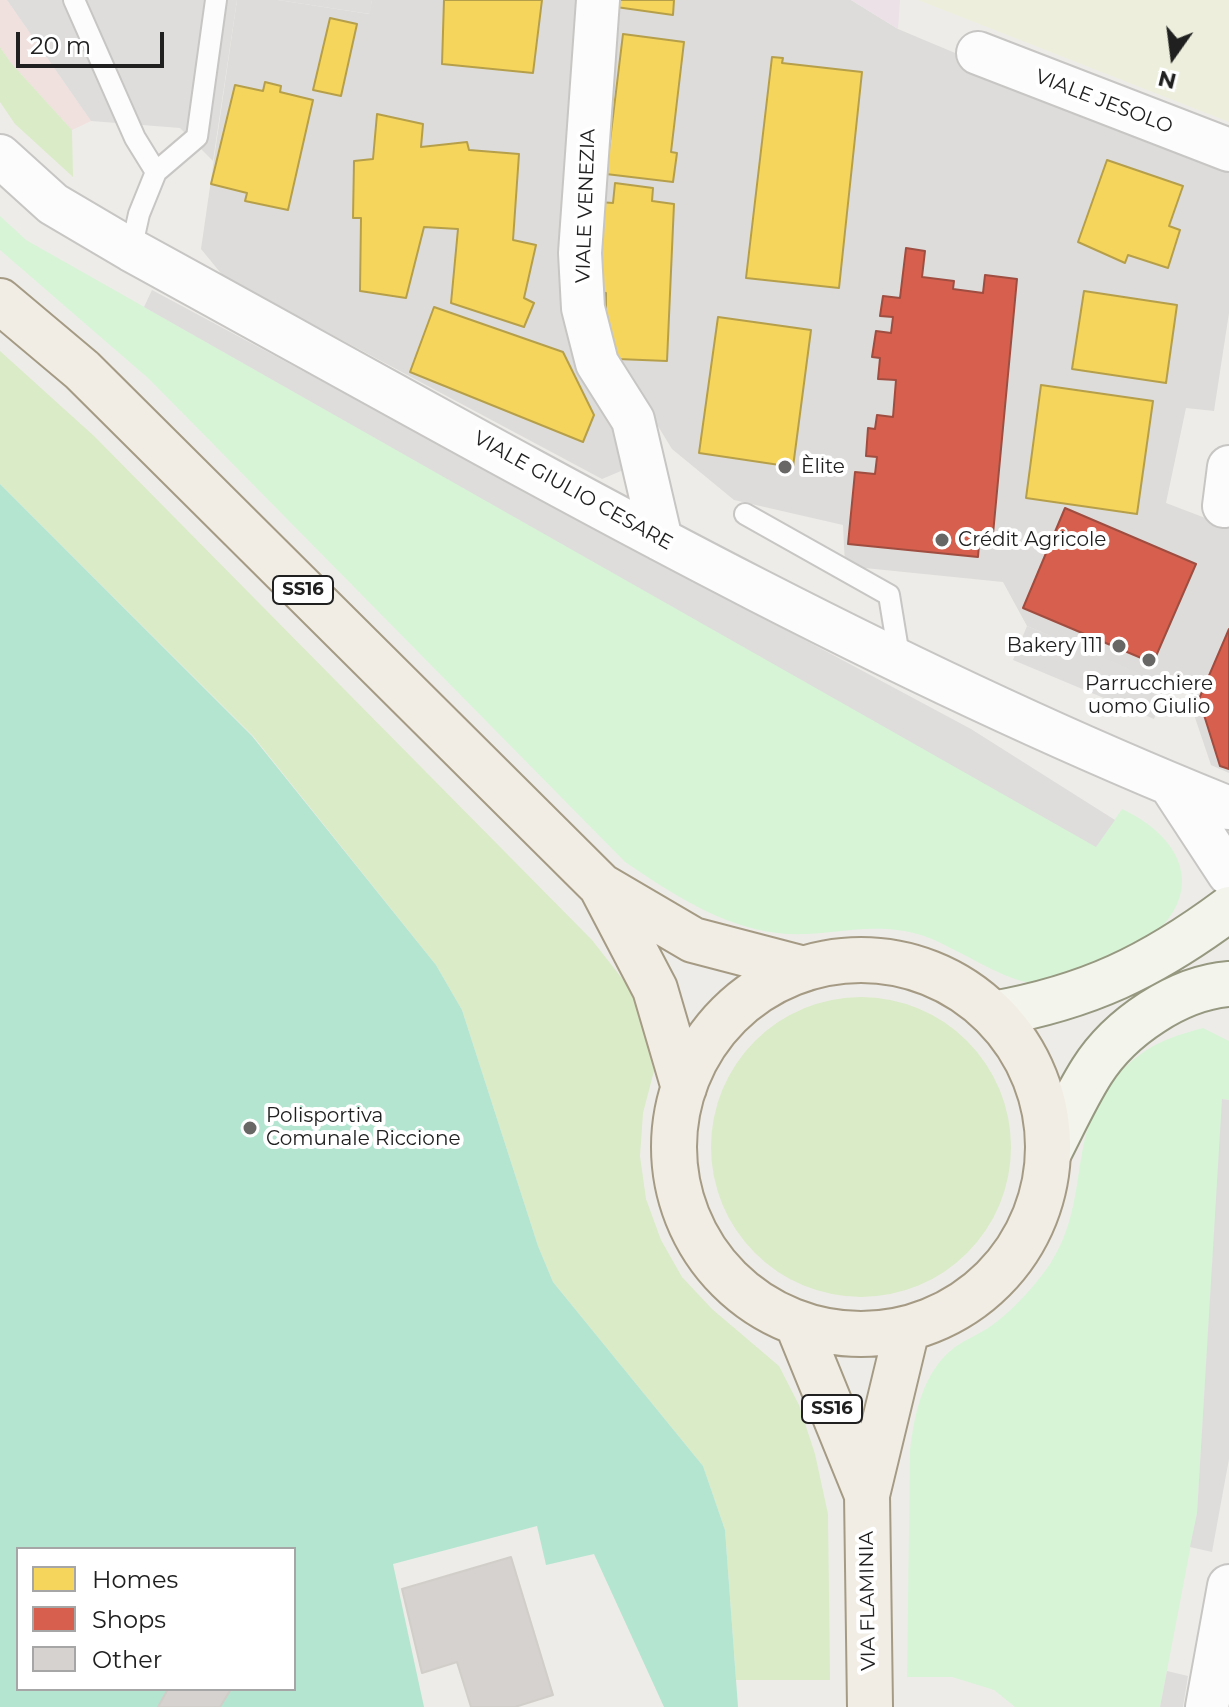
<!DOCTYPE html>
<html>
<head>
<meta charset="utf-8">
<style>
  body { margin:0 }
  #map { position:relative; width:1229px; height:1707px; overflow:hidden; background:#eeece8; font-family:Montserrat,sans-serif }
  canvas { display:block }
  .legend { position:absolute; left:16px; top:1547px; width:280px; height:144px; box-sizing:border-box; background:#fff; border:2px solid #a6a6a6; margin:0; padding:10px 14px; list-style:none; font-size:24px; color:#202020 }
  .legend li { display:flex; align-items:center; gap:16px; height:40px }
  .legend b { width:40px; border:2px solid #a6a6a6 }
  .north { position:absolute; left:1133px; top:16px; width:80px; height:80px; -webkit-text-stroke:6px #fff; paint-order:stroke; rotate:194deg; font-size:22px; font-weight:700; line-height:32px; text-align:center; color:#202020 }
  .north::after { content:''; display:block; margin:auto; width:28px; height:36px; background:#202020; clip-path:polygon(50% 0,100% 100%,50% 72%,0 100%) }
  .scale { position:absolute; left:16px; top:32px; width:148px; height:36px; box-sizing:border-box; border:4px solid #202020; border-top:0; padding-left:10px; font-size:24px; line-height:28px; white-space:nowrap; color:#202020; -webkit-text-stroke:6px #fff; paint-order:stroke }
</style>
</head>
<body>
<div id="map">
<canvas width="1229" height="1707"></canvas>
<ul class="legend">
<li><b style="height:22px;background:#f6d55c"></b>Homes</li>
<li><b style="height:22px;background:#d6604d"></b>Shops</li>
<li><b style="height:22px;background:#d5d2cf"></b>Other</li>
</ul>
<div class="north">N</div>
<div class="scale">20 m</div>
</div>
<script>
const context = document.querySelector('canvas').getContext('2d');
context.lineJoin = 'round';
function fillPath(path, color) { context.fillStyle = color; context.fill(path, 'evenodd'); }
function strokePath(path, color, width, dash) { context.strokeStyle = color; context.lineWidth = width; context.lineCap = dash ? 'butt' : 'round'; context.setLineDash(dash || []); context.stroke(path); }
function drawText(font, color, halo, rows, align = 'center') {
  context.font = font + ' Montserrat,sans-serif'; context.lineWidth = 8; context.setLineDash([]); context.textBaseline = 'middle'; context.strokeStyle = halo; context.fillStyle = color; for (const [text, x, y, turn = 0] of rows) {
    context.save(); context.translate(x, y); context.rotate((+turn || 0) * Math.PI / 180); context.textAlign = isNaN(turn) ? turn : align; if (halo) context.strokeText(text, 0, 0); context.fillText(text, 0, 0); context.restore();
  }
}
fillPath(new Path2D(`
  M237 0H278L369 14 372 0H583L565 252 630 448 621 471 602 479 224 277 201 249Z
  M614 0H851L898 29 1229 168V313L1214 411 1186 408 1166 503 1229 527V773L1211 765 1187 694 1027 626 1003 582 845 566 843 525 734 500 672 449 615 356 594 297Z`), '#dddcda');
fillPath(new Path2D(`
  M0 0H7L91 121 72 130 11 63 0 47Z`), '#f0e0de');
fillPath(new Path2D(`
  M851 0H900L898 29Z`), '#ebe1e7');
fillPath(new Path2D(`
  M918 0H1229V122Z`), '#edeedc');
fillPath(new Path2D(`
  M0 47 11 63 72 130 73 177 15 124 0 102Z
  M0 351 94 436 592 940 635 995 654 1071 643 1113 640 1156 646 1199 661 1240 682 1277 712 1309 779 1366 799 1405 815 1454 828 1514 830 1680H736L725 1530 703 1466 553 1282 538 1246 462 1010 436 965 253 736 0 484Z
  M711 1147a150 150 0 1 1 300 0a150 150 0 1 1-300 0Z`), '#daebc7');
fillPath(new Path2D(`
  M0 216 26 240 1096 846 1122 809C1198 845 1204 910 1128 952 1115 959 1097 963 1083 968 1069 973 1052 982 1037 983 1009 985 953 945 921 935 869 919 826 939 777 933 720 926 671 893 625 862L149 379 0 250Z
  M1203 1028 1229 1041V1100L1223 1099 1197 1513 1160 1707H1015L994 1690 952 1677H907L910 1451C914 1414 923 1371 955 1347 966 1339 980 1334 991 1326 1014 1309 1034 1287 1050 1264 1093 1198 1064 1131 1119 1073 1147 1045 1166 1038 1203 1028Z`), '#d7f4d7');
fillPath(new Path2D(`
  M0 484 252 736 436 965 462 1010 538 1246 553 1282 703 1466 725 1530 738 1707H664L594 1554 546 1565 537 1526 393 1564 424 1707H0ZM18 1549H294V1689H18Z`), '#b4e5d1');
fillPath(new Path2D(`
  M7 0H237L213 161 180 128 91 121Z
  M278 0H372L370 14Z
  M152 290 971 729 1115 820 1096 847 144 307Z
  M1027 626 1168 685 1154 719 1013 660Z
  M1222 1099 1229 1100V1459L1212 1552 1190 1547 1197 1513Z
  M1167 1671 1188 1676 1183 1707H1160Z`), '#dedddc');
const homes = new Path2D(`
  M444 0H542L533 73 442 64Z
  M617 0H674L673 15 616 7Z
  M330 18 357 24 341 96 313 90Z
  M623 34 684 42 671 152 677 153 673 182 606 174Z
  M772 57 783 58 782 63 862 72 839 288 746 278Z
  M265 82 281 86 280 92 313 100 288 210 245 201 247 193 211 184 235 85 263 91Z
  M377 114 423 124 421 147 467 142 469 150 519 154 513 240 536 245 524 298 534 303 524 327 451 303 458 229 424 227 406 298 360 291 361 218H353L354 161 373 159Z
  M1107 160 1183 186 1169 226 1180 230 1168 268 1128 255 1125 263 1078 242Z
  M615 183 653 188 652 201 674 204 667 361 618 359 606 325V293L593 291 599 202 613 203Z
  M1084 291 1177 305 1166 383 1072 369Z
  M434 307 563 352 594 415 583 442 410 372Z
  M718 317 811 330 793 467 699 453Z
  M1041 385 1153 401 1137 514 1026 498Z`);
fillPath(homes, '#f6d55c');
strokePath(homes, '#b69f4a', 2);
const shops = new Path2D(`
  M906 248 925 251 922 277 954 281 953 289 983 293 985 275 1017 279 993 534 980 532 978 557 848 544 855 472 875 474 877 457 866 456 868 428 875 429 877 415 893 417 896 380 878 379 880 358 872 357 876 331 891 333 893 317 880 316 883 296 900 298Z
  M1065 508 1196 564 1153 663 1023 608Z
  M1229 629V769L1220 766 1199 699Z`);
fillPath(shops, '#d6604d');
strokePath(shops, '#9f4d40', 2);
const building = new Path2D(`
  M511 1557 553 1695 515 1707H471L457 1662 422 1673 402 1589Z
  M168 1689H231L220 1707H158Z`);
fillPath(building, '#d5d2cf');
strokePath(building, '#d1cec9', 2);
const service = new Path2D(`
  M74 0 135 138 156 172 139 214 131 250
  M156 172 197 137 216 0
  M745 514 889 595 900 662`);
const minor = new Path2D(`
  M598 0 580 253 583 308 597 363 633 420 661 540
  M978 53 1229 150
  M0 156 53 204 131 250C491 447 847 655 1229 808
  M1224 506 1229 467
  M1170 784 1229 874
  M1207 1707 1229 1586`);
const secondary = new Path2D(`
  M993 1014C1088 997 1151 967 1229 909
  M1049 1152C1063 1125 1076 1096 1092 1071 1120 1027 1178 988 1229 984`);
const primary = new Path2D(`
  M0 301 82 370 601 886 693 940 804 969
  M601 886 655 989 684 1088
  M674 1147a187 187 0 1 1 374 0a187 187 0 1 1-374 0Z
  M797 1323 867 1495
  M870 1707 867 1495 907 1329`);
strokePath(service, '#c7c6c4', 24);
strokePath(minor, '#c7c6c4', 46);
strokePath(secondary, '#969880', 48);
strokePath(primary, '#a59b84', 48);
strokePath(service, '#fcfcfc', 20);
strokePath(minor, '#fcfcfc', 42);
strokePath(secondary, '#f3f4eb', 44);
strokePath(primary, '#f1ede5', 44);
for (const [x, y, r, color] of [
  [785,467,8,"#686766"],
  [942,540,8,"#686766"],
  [1119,646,8,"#686766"],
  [1149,660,8,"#686766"],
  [250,1128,8,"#686766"]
]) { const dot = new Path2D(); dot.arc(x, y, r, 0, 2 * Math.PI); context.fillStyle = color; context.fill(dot); strokePath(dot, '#fff', 3); }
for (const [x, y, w] of [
  [303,590,60],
  [832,1409,60]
]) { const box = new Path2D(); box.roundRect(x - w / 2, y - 14, w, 28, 6); context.fillStyle = '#fff'; context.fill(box); strokePath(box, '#202020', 2); }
drawText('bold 18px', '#202020', null, [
  ["SS16",303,590],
  ["SS16",832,1409]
]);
drawText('20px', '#202020', '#fff', [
  ["VIALE JESOLO",1104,102,21],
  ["VIALE VENEZIA",586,206,-88],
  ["VIALE GIULIO CESARE",573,491,29],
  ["VIA FLAMINIA",868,1601,-91]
]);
drawText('20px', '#202020', '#fff', [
  ["Èlite",801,467],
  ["Crédit Agricole",958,540],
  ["Bakery 111",1103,646,"right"],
  ["Parrucchiere",1149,684,"center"],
  ["uomo Giulio",1149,707,"center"],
  ["Polisportiva",266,1116],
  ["Comunale Riccione",266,1139]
], 'left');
</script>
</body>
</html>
